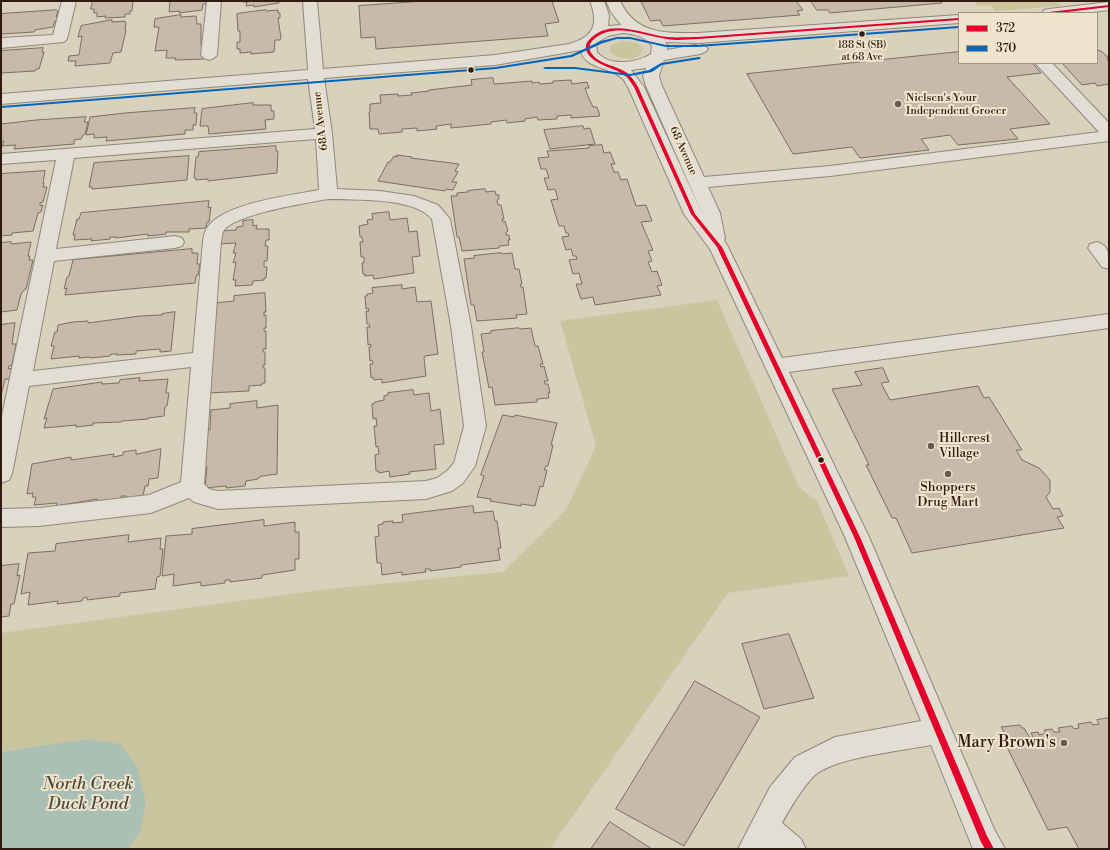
<!DOCTYPE html>
<html>
<head>
<meta charset="utf-8">
<style>
  body { margin:0 }
  #map { position:relative; width:1110px; height:850px; overflow:hidden; background:#dad1bd; font-family:"Libre Bodoni",serif }
  canvas { display:block }
  .frame { position:absolute; inset:0; border:2px solid #2f1b0f; pointer-events:none }
  .legend { position:absolute; left:958px; top:12px; width:140px; height:52px; box-sizing:border-box; background:#efe4cc; border:1px solid #a29480; margin:0; padding:5px 7px; list-style:none; font-size:12px; color:#2f1b0f }
  .legend li { display:flex; align-items:center; gap:8px; height:20px }
  .legend b { width:20px; border:1px solid #a29480 }
</style>
</head>
<body>
<div id="map">
<canvas width="1110" height="850"></canvas>
<div class="frame"></div>
<ul class="legend">
<li><b style="height:5px;background:#e4002b"></b>372</li>
<li><b style="height:5px;background:#0065bd"></b>370</li>
</ul>
</div>
<script>
const context = document.querySelector('canvas').getContext('2d');
context.lineJoin = 'round';
function fillPath(path, color) { context.fillStyle = color; context.fill(path, 'evenodd'); }
function strokePath(path, color, width, dash) { context.strokeStyle = color; context.lineWidth = width; context.lineCap = dash ? 'butt' : 'round'; context.setLineDash(dash || []); context.stroke(path); }
function drawText(font, color, halo, rows, align = 'center') {
  context.font = font + ' "Libre Bodoni",serif'; context.lineWidth = 4; context.setLineDash([]); context.textBaseline = 'middle'; context.strokeStyle = halo; context.fillStyle = color; for (const [text, x, y, turn = 0] of rows) {
    context.save(); context.translate(x, y); context.rotate((+turn || 0) * Math.PI / 180); context.textAlign = isNaN(turn) ? turn : align; if (halo) context.strokeText(text, 0, 0); context.fillText(text, 0, 0); context.restore();
  }
}
fillPath(new Path2D(`
  M974 1H1057L1061 6 996 11 990 5 978 6Z
  M623 41 636 43 643 48C641 63 615 61 609 50L611 45Z
  M717 300 799 487 817 501 849 576 728 593 550 849H1V633L328 589 503 572 566 510 596 446 560 321Z`), '#cac59f');
fillPath(new Path2D(`
  M89 739 120 744 136 765 146 802 140 832 128 849H1V752Z`), '#aac0b4');
const building = new Path2D(`
  M93 1H133L132 11H130V14H125V17L105 18 106 16 97 17V13H94V9H91Z
  M168 1H207L206 4H203L202 10 179 13 180 11 169 12 170 2Z
  M243 1H279V3L254 7V5L246 6 247 2H243Z
  M425 1H552L559 22 545 24 548 36 376 49 375 37 361 38 359 6Z
  M641 1H796L803 10 797 11 800 15 663 26 660 20 651 21Z
  M811 1H940L942 3 830 13 828 10H817Z
  M57 10 58 11 56 17H59L58 21H55L53 27 35 30 34 32 1 34V14Z
  M266 10V11L278 10V13H280V18H278L281 38 280 40H275L274 52 251 54V52L240 53V49H237V42H240V31H238L237 14Z
  M181 15V17L196 16 197 24H201V45L206 44 204 59 175 60 176 58H166L167 50 155 51 159 27H154L155 19Z
  M112 20V22L125 21 126 23 125 30H126L121 52 113 53 110 63 75 66 76 61H68L69 56 79 55 82 36 78 37 81 26Z
  M43 48 42 52H44L39 69H36L35 71 1 73V51Z
  M1097 50 1101 51 1109 58 1107 59 1109 62V84L1097 86 1095 83 1082 85 1062 63H1097Z
  M959 52V63H1032L1041 73 1007 77 1050 124 1010 129 1018 139 958 145 950 135 921 139 929 150 860 158 852 147 793 154 747 74Z
  M493 78 494 84 532 81V83L539 82 540 84 553 83V81L571 80 572 84 587 82 589 88H585L587 94 593 107H597L600 116 571 118V115L557 116V119L538 120 537 117 525 119V121L507 123 506 120 491 122V124L451 128V124L436 126 437 129 417 131V128L402 129V132L379 134 378 129H370L369 112H370V104L381 103 380 95 398 94V96L412 95 411 93 429 91V90L472 85 471 80Z
  M253 103V105H271V111H274V119L265 120 266 129 209 134 208 126H200L202 109Z
  M195 108 194 113H197L196 125H193V130H185V134L106 141 107 137 94 138V134L86 135 90 117 125 113Z
  M86 117 84 122H88L85 134 83 135 81 139 74 140V144L14 149 16 145 2 146 4 141 1 142V124L36 120Z
  M583 126 584 129 590 128 595 144 550 149 544 130Z
  M602 145 604 153 610 152 615 164H611L614 172H618L621 180 627 179 636 206 646 205 652 221 641 222 653 250 648 251 652 261 648 262 652 272 657 271 662 285 657 286 661 295 595 305 593 297 581 299 576 284H582L579 273 573 274 569 260 577 259 576 256H573L571 249 566 250 562 237 569 236 568 233H566L564 226H559L551 200 558 199 555 189 548 190 544 178H549L546 169H541L538 158 549 157 547 151 589 148V146Z
  M276 146V151H278L277 173 208 181V179L196 180V178H194L196 157H198L199 152Z
  M397 155 412 157 411 158 459 164 455 171 458 172 452 182H457L453 190 446 189 445 191 378 181 388 162H390L394 156 397 157Z
  M189 156 187 180 104 188 92 189V187H89L94 163Z
  M45 171 43 184 44 183 43 187H47L43 202 40 203V206L43 205 41 212 38 213 33 231 12 233V235L1 236V174Z
  M485 189 486 192 495 191 496 195H499V199L497 200 498 205H501L504 219H502L503 222 505 221 508 231 506 232V235H509L510 240H508L509 245 499 246V248L462 251 459 237H457L451 196H457V193L468 192V191Z
  M209 201 208 208 211 207 209 222H207L206 228 189 229V232H166V234L148 236V234L116 238V237H110V239L91 241 92 239 74 240 75 235H73L77 219H79L81 213Z
  M389 212 390 220 407 218 409 232 417 231 420 256 412 257 414 273 374 279 373 275 365 276V274H363L362 263H364V257H361L360 242H363L362 237H360L359 226 368 224 367 220 373 219 372 214Z
  M253 220V226L257 225 256 229H269V240H266L265 246H268L267 261H264V267H267L266 278H264V280L253 281 252 285 235 286 236 280H233L236 262 233 263 236 253H233L236 243 219 244 220 231 236 230 237 227 243 226V221Z
  M11 242V244L31 242 28 256H30L29 260H33L26 289 24 290 21 294 17 310 1 312V243Z
  M192 249V253H198L197 264H200L198 275 196 276 195 283 65 295 67 288 64 289 67 277 69 276 73 260Z
  M501 253V254L512 253 515 269H519L522 284 520 285 521 287H523L527 314 516 315 517 318 477 321 474 305H471L464 259 475 258 474 256Z
  M402 285V289L415 287 417 302 431 301 438 354 425 356 424 358 426 376 382 383V379L374 380 373 377 371 378 370 364H373L372 360 370 361 369 347H371V344L368 345 367 327H370L369 324H367L366 311H369L368 308 366 309 365 296H367V294L373 293 372 288Z
  M265 293 266 312H264V316L266 315V328H264V331H266V349H263V352H265V365H263V368H265V383H262V385L249 386V391L208 393 215 303 234 301V296Z
  M175 312 171 351 160 352V349L136 351V354L116 355 117 354H111L110 356 90 358V357L79 358V356L51 359 54 346H51L55 332H57L58 325 73 322 88 321V323L140 316 162 315V314Z
  M15 323 12 344H16L12 365 9 366 8 369 12 368 10 379H5L1 396V325Z
  M519 328 520 329 531 328 535 346H538L543 364H540L541 367 544 366 548 381H544L545 384H548L550 393H548L549 398 537 399V402L495 405 492 387 489 388 482 352H484L481 334 491 333V331Z
  M883 368 889 382 881 383 890 400 978 386 984 398 989 397 1022 450H1016L1022 460 1039 468 1050 480V492L1046 497 1053 509 1059 508 1063 516 1057 517 1064 528 912 553 896 518H892L866 465H869L832 389 862 385 855 372Z
  M140 378 139 381 168 379 166 393H169L167 406 165 407 164 416 148 418V419L122 421 121 422 93 423V425L76 427V425L44 428 47 418 44 419 53 389 102 382V384L119 383 120 380Z
  M413 390 414 395 429 393 431 411 440 409 444 444 434 445 436 469 409 472 410 474 390 477 389 471 379 473V471H376L375 455 379 454 378 446 376 447 374 426H377L376 418 373 419 372 404 375 403V402L384 400V396L388 395V393Z
  M257 401V408L278 405 277 474 262 476 259 477 258 479 246 481 245 486 226 488V486L205 488 207 467H205L208 430H210L211 410 230 408V404Z
  M503 415 514 417 515 415 557 423 551 445H553L548 466H546L544 470H547L543 487 540 486 535 506 521 504V506L490 501 491 499 477 497 484 476 481 475Z
  M161 449 158 478 149 479 148 486H145L143 496 127 499 126 496H121V499L97 502V499L56 506 57 503 34 505 36 497H32L33 493 27 494 32 464 71 457V460L114 454 113 457 123 455V452L136 450V454Z
  M473 506 474 513 493 511 495 521H497L501 548H498L500 560 461 565V567L430 571V569H425L426 572 402 575V572L382 575 381 563H377L375 537 379 536 378 525 383 524V522L393 521V523L403 522 402 515Z
  M264 520V526L295 522V532H299V559H295V570L262 575V578L230 582V580H225V583L201 586V582L173 586 174 574 162 576 166 536 192 534V529Z
  M129 535 128 542 161 538 160 549H163L160 576 157 577 155 589 120 593V596L87 600V597L83 598 82 601 57 604 58 601 28 605 30 592 21 594 28 553 55 551 56 544Z
  M19 564 17 576 20 575 14 604H11L9 616 1 617V566Z
  M789 634 814 698 764 709 742 644Z
  M695 681 760 717 684 846 616 809Z
  M1109 718V849H1079L1067 827 1048 830 1000 733 1004 732 1001 727 1020 725 1022 728H1024L1030 738 1033 737 1031 733 1038 732 1039 735 1046 733 1044 730 1052 729 1054 732H1060L1058 728 1072 726 1074 729 1079 728 1078 724 1091 722 1093 725 1099 724 1097 720Z
  M610 822 652 849H591Z`);
fillPath(building, '#c9b9aa');
strokePath(building, '#766f63', 1);
const minor = new Path2D(`
  M62 1H76L67 39 64 42 1 48V38L53 35Z
  M207 1H221L217 55 214 58 209 60 204 58 201 55Z
  M303 1H317L323 69 495 55 569 44C594 37 599 24 590 1H604L609 15 608 26 621 25 611 12 606 1H620C636 35 666 33 698 33L959 15V23L698 43 665 42 668 46 667 50 700 44 705 46 708 49 705 52 700 54 664 60 659 76 662 86 704 177 830 166 1099 132 1035 63H1052L1109 123V141L830 176 708 187 720 213 725 238 724 240 728 247 782 358 1109 314V328L789 372 869 537 994 829 1005 849H973L931 745C901 751 837 757 815 775 804 785 789 810 782 823L801 839 806 849H738L770 787 795 757 835 737 921 721 845 537 710 249 684 214 628 87C626 85 625 81 623 79 612 67 583 69 581 50L495 65 324 78 332 133 337 189 380 191 414 196 438 205 450 219 471 326 486 426 475 466 463 483 452 491 426 499 218 509 194 502 189 498 151 513 39 526 1 527V509L39 508 149 495 181 482 191 367 29 386 12 474 9 480 1 483V420L56 160 1 164V154L315 129 308 79 1 104V94L308 70ZM622 33C634 34 645 36 652 46L651 54C636 63 609 67 597 52L596 43 608 36ZM646 68 643 76 646 86 702 213 644 87 631 70ZM316 139 319 190C291 195 229 203 210 224 205 229 204 235 203 241L193 353 33 371 54 261 175 248 182 246 184 242 182 238 175 236 56 249 74 158ZM328 199C354 200 414 197 432 219L451 326 464 426 454 463 447 471 437 478 426 481 218 491 209 489 204 484 221 241C222 238 222 234 223 232 232 214 308 203 328 199Z
  M1109 2V10L1086 13H1042L1044 10 1049 9Z
  M1097 242C1110 246 1109 256 1109 269L1102 267 1088 248 1090 244Z`);
strokePath(minor, '#8f877a', 2);
fillPath(minor, '#e2ded3');
fillPath(new Path2D(`
  M1109 5V7L1059 13H1047L1049 12Z
  M959 18V20L698 39C688 39 677 41 667 39 643 36 614 21 593 40 589 44 588 49 592 54 600 65 616 65 627 73 632 77 635 82 638 87L695 214 722 247 860 537 987 836 994 849H985L981 842 854 537 717 247 691 214 634 87C631 83 629 78 624 75 613 67 597 66 588 54 585 49 585 44 589 40 609 17 643 34 667 37 677 38 688 37 698 37Z`), '#e4002b');
fillPath(new Path2D(`
  M959 26V28L698 47H666L630 39H617L603 43 572 57 496 69 1 108V106H2L496 67 571 55 601 41 617 37H630L666 45H698Z
  M699 57 701 58 700 59 662 65 652 72 630 76 575 69H545L543 68 545 67H575L630 74 649 70 661 63Z`), '#0065bd');
for (const [x, y, r, color] of [
  [862,34,3.5,"#2f1b0f"],
  [471,70,3.5,"#2f1b0f"],
  [898,104,4,"#6b5b4c"],
  [931,446,4,"#6b5b4c"],
  [821,460,3.5,"#2f1b0f"],
  [948,474,4,"#6b5b4c"],
  [1064,743,4,"#6b5b4c"]
]) { const dot = new Path2D(); dot.arc(x, y, r, 0, 2 * Math.PI); context.fillStyle = color; context.fill(dot); strokePath(dot, '#efe4cc', 1.5); }
drawText('10px', '#2f1b0f', '#efe4cc', [
  ["188 St (SB)",862,46],
  ["at 68 Ave",862,58]
]);
drawText('11px', '#2f1b0f', '#efe4cc', [
  ["Nielsen's Your",906,98],
  ["Independent Grocer",906,111]
], 'left');
drawText('11px', '#2f1b0f', '#efe4cc', [
  ["68A Avenue",321,121,-97],
  ["68 Avenue",683,151,66]
]);
drawText('13px', '#2f1b0f', '#efe4cc', [
  ["Hillcrest",939,439],
  ["Village",939,454],
  ["Shoppers",948,488,"center"],
  ["Drug Mart",948,503,"center"]
], 'left');
drawText('16px', '#2f1b0f', '#efe4cc', [
  ["Mary Brown's",1056,743]
], 'right');
drawText('italic 17px', '#4e4a3f', '#efe4cc', [
  ["North Creek",88,785],
  ["Duck Pond",88,805]
]);
</script>
</body>
</html>
